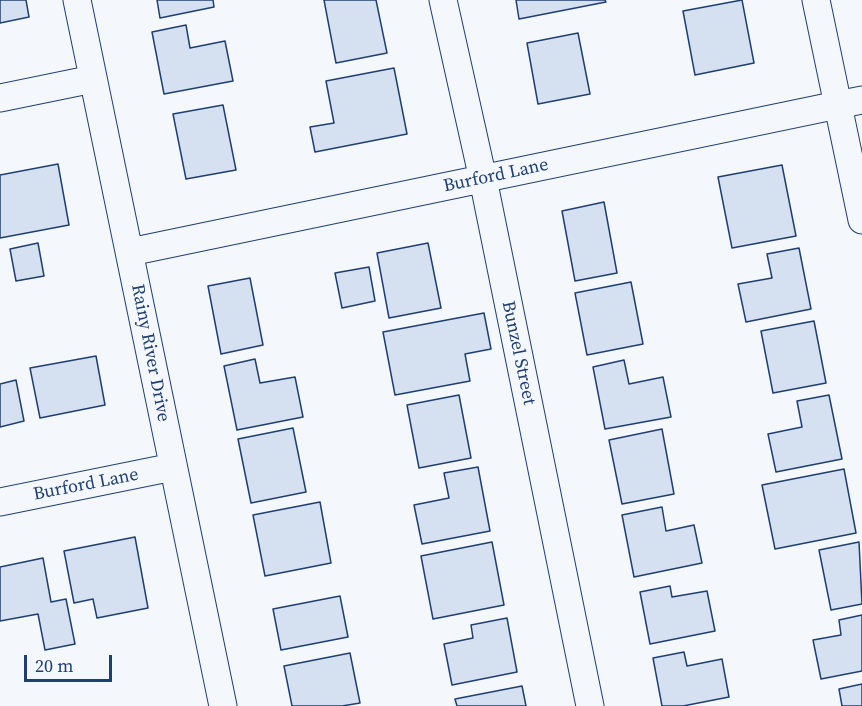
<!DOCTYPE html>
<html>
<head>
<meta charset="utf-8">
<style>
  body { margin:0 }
  #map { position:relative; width:862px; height:706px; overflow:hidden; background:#f4f7fb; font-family:"Source Serif 4",serif }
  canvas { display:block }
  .scale { position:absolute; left:24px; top:655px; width:88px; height:27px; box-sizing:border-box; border:3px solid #1d3f73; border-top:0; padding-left:8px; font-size:18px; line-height:21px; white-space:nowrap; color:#1d3f73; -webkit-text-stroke:4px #f4f7fb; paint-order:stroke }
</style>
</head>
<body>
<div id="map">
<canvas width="862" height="706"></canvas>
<div class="scale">20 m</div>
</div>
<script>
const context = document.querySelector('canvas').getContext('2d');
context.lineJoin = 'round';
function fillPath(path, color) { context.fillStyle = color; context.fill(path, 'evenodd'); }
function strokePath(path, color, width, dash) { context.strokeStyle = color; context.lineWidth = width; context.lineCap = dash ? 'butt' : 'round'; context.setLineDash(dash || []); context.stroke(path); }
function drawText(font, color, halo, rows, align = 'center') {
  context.font = font + ' "Source Serif 4",serif'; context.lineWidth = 4.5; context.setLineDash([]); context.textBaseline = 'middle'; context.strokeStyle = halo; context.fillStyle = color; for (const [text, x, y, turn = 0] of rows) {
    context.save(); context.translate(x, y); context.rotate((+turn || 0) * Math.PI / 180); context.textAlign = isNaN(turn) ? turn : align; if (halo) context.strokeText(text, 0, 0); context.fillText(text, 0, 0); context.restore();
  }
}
const building = new Path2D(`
  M0 0H26L29 17 0 23Z
  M157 0H213L214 7 160 18Z
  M324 0H376L387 53 336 63Z
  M516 0H605L606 2 519 19Z
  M742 0 754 63 695 75 683 11Z
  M186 25 190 48 225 41 233 81 164 94 152 32Z
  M578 33 590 94 538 104 527 43Z
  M394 68 407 134 315 152 310 127 334 123 326 81Z
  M223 105 236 170 186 179 173 114Z
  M58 164 69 225 0 238V175Z
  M782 165 796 236 732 248 718 177Z
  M604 202 617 273 575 281 562 211Z
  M38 243 44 276 16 281 10 249Z
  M428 243 441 308 389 318 377 253Z
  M799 248 811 309 746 322 738 284 772 278 767 254Z
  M369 267 375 301 342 308 335 273Z
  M250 278 263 345 221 354 208 286Z
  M631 282 643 344 587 355 575 293Z
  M484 313 491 349 465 354 470 381 395 395 383 332Z
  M814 321 826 383 773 393 761 331Z
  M96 356 105 405 40 418 30 368Z
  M255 359 260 383 295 377 303 417 237 430 224 366Z
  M624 360 629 384 663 377 671 417 605 429 593 367Z
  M16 380 24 421 0 427V384Z
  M459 395 471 458 419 468 407 405Z
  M829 395 842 459 776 472 768 434 802 427 797 401Z
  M293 428 306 492 251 503 238 439Z
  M662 429 674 494 622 504 609 440Z
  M478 467 490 531 422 544 414 505 449 498 444 473Z
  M844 469 856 533 775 549 762 485Z
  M320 502 331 563 265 576 253 515Z
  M662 507 666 531 694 525 702 563 634 577 622 515Z
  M135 537 148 608 97 618 93 599 74 603 64 551Z
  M492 542 504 605 433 619 421 556Z
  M859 542 862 604 831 610 819 550Z
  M43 558 51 602 66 599 75 644 45 650 38 614 0 621V567Z
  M670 586 672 597 707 591 715 631 650 644 640 592Z
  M340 596 348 637 281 650 273 609Z
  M862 615V671L821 679 813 640 841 635 839 620Z
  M507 618 517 672 452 685 444 644 473 638 471 625Z
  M684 652 687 666 722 659 729 697 683 706H662L653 658Z
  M350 653 360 703 342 706H292L284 666Z
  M862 684V706H842L839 689Z
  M522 686 526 706H457L455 699Z`);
fillPath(building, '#d5e0f0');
strokePath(building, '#1d3f73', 1.5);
const street = new Path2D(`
  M77 0 223 706
  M443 0 483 179 590 706
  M816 0 862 220
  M0 98 93 79
  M130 252 862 100
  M0 502 173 467`);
strokePath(street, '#1d3f73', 29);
strokePath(street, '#f4f7fb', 27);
drawText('18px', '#1d3f73', '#f4f7fb', [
  ["Burford Lane",496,176,-12],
  ["Rainy River Drive",150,353,79],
  ["Bunzel Street",518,353,78],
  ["Burford Lane",86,485,-11]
]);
</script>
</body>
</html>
